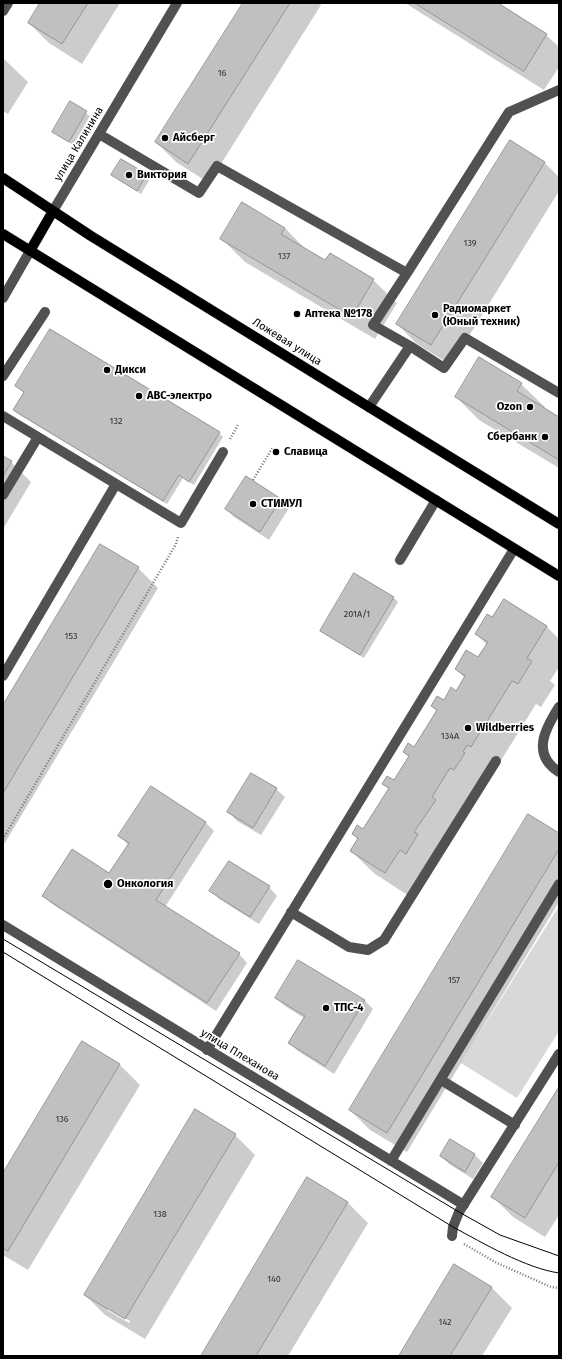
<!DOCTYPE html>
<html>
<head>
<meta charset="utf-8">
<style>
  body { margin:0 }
  #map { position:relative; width:562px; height:1359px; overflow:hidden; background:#fff; font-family:"Fira Sans",sans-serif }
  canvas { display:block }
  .frame { position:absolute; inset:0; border:4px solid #000; pointer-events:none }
</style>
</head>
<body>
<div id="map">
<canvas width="562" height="1359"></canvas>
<div class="frame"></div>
</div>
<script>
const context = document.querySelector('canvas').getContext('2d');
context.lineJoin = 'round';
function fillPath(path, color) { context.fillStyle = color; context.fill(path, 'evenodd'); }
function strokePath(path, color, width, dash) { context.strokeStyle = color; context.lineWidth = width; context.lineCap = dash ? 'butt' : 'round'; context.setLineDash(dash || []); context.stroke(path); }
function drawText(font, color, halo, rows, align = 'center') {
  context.font = font + ' "Fira Sans",sans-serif'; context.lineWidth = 3.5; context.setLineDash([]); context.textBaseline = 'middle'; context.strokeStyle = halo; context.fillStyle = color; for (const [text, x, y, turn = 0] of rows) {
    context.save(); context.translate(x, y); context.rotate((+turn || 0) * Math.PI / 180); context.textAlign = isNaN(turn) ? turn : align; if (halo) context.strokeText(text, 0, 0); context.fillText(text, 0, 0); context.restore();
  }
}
fillPath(new Path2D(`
  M559 906V1031L517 1098 461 1063Z`), '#d8d8d8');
fillPath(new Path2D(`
  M41 3H120L82 64 49 43 29 23Z
  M244 3H319L321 5 209 183 176 162 156 142Z
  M405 3H496L546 35 559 47V67L544 90Z
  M3 58 28 82 8 114 3 111Z
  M70 103 90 116 73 145 53 132Z
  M121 160 150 179 141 194 112 175Z
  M544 162 559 177V191L451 365 417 344 397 324Z
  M285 228 307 251 325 262 373 280 397 303 375 339 245 262 221 238Z
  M521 384 545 407 544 409 559 418V468L479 420 456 397Z
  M16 386 219 433 223 437 194 485 183 478 167 504 18 414 14 410 25 393Z
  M3 457 11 462 31 482 3 529Z
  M247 477 281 500 289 508 269 540 234 517 226 509Z
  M138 568 158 588 3 846V707Z
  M394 598 398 602 364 658 321 631Z
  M492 618 546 626 559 639V667L550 681 555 685 541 707 536 704 495 770 409 896 375 874 351 851 358 839 353 834 364 831 389 790 384 784 394 781 409 757 404 752 415 748 437 712 432 706 444 701 457 692 465 678 456 669 479 659 487 645 476 634Z
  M151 788 206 823 214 831 165 907 239 954 247 963 216 1011 52 904 43 896 109 874 128 845 120 836Z
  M276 789 285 797 261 835 237 821 229 812Z
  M559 834V902L407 1152 370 1130 350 1110Z
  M269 887 277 896 259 924 219 899 211 890Z
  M298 961 365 1001 373 1009 334 1074 298 1051 289 1043 304 1018 285 1006 276 998Z
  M82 1043 120 1065 140 1085 28 1270 3 1255V1175Z
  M559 1089V1215L545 1237 513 1217 493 1197Z
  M235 1135 255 1155 145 1339 105 1315 85 1295ZM107 1308 130 1321 129 1323 107 1310Z
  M451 1140 475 1155 483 1163 473 1179 449 1164 441 1156Z
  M308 1179 348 1203 368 1223 288 1356H202Z
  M454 1265 492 1288 512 1308 482 1356H401Z`), '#0003');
const building = new Path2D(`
  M40 3H88L62 44 28 23Z
  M243 3H290L188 164 155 142Z
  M415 3H498L547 34 524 71Z
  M70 101 87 111 69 142 52 132Z
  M510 140 545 162 431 345 396 324Z
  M121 159 147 174 137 191 111 175Z
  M242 202 285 228 281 234 325 260 330 253 374 279 352 317 220 239Z
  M50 329 220 432 189 482 179 475 163 501 13 410 24 392 15 386Z
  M479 357 522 383 517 391 559 417V460L455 397Z
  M3 456 12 461 3 476Z
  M246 476 281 499 260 532 225 509Z
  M100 544 139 567 3 793V705Z
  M354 573 394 597 360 655 320 631Z
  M504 599 547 626 527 658 532 661 518 684 512 681 471 747 467 745 463 752 465 753 454 770 450 768 432 797 436 800 414 832 418 834 406 854 400 850 385 873 350 851 358 838 352 834 357 825 363 829 389 788 382 784 387 776 394 780 409 756 403 752 408 743 414 747 437 710 431 706 437 696 444 700 451 687 456 691 465 676 455 669 466 650 478 657 488 642 475 634 487 614 492 617Z
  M251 773 277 788 253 828 227 812Z
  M151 786 206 822 156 900 240 953 207 1003 42 896 72 849 109 873 129 843 118 836Z
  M528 814 559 833V849L387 1133 349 1110Z
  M229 861 270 886 250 917 209 891Z
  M298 960 365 1000 325 1066 288 1043 305 1016 275 998Z
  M82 1041 120 1064 8 1251 3 1248V1173Z
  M559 1087V1162L525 1218 491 1197Z
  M195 1109 236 1134 125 1319 84 1295Z
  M450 1139 475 1154 465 1172 440 1156Z
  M307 1177 348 1202 256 1356H201Z
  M454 1264 492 1287 450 1356H399Z`);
fillPath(building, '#c0c0c0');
strokePath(building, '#959595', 1);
const major = new Path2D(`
  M3 178 91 236 559 524
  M3 234 559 576
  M30 251 53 211`);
strokePath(major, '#dbdbdb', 11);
strokePath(new Path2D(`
  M230 439 238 425
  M253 480 273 447
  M3 839 176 544 178 537
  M464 1244 497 1263 551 1287 559 1288`), '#737373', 2.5, [1, 2]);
strokePath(new Path2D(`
  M3 11 8 3
  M99 134 199 193 217 166 407 273 373 325 410 346 369 407
  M53 211 177 3
  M407 273 509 112 559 90
  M3 298 30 251
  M410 346 444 368 465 338 559 393
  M3 376 45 312
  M3 416 181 523 223 452
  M3 495 38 437
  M400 560 436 500
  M3 676 116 484
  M559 707C545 729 531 754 559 772
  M291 912 349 947 368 950 384 940 496 761
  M3 925 464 1205
  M207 1050 514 549
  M441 1080 515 1125
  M391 1161 559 884
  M452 1236 453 1227 459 1212 559 1054`), '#515151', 10);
strokePath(major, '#000', 10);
strokePath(new Path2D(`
  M3 939 459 1212 500 1235 559 1256
  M3 952 453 1227C483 1243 525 1268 559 1273`), '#000', 1);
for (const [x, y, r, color] of [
  [165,138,4,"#000"],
  [129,175,4,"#000"],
  [297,314,4,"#000"],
  [435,315,4,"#000"],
  [107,370,4,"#000"],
  [139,396,4,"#000"],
  [530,407,4,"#000"],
  [545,437,4,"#000"],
  [276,452,4,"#000"],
  [253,504,4,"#000"],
  [468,728,4,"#000"],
  [108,884,5,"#000"],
  [326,1008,4,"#000"]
]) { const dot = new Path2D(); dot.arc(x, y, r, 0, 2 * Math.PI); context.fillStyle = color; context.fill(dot); strokePath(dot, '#fff', 1.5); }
drawText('9px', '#303030', null, [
  ["16",222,73],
  ["139",470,243],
  ["137",284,256],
  ["132",116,421],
  ["201А/1",357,614],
  ["153",71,636],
  ["134А",450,736],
  ["157",454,980],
  ["136",62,1119],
  ["138",160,1214],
  ["140",274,1279],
  ["142",445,1322]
]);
drawText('bold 11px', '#000', '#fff', [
  ["Айсберг",173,138],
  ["Виктория",137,175],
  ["Радиомаркет",443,309],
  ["(Юный техник)",443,322],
  ["Аптека №178",305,314],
  ["Дикси",115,370],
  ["АВС-электро",147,396],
  ["Ozon",522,407,"right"],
  ["Сбербанк",537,437,"right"],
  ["Славица",284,452],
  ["СТИМУЛ",261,504],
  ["Wildberries",476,728],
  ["Онкология",117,884],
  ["ТПС-4",334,1008]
], 'left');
drawText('11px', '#000', '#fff', [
  ["улица Калинина",79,144,-59],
  ["Ложевая улица",287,342,32],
  ["улица Плеханова",240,1055,31]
]);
</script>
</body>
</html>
